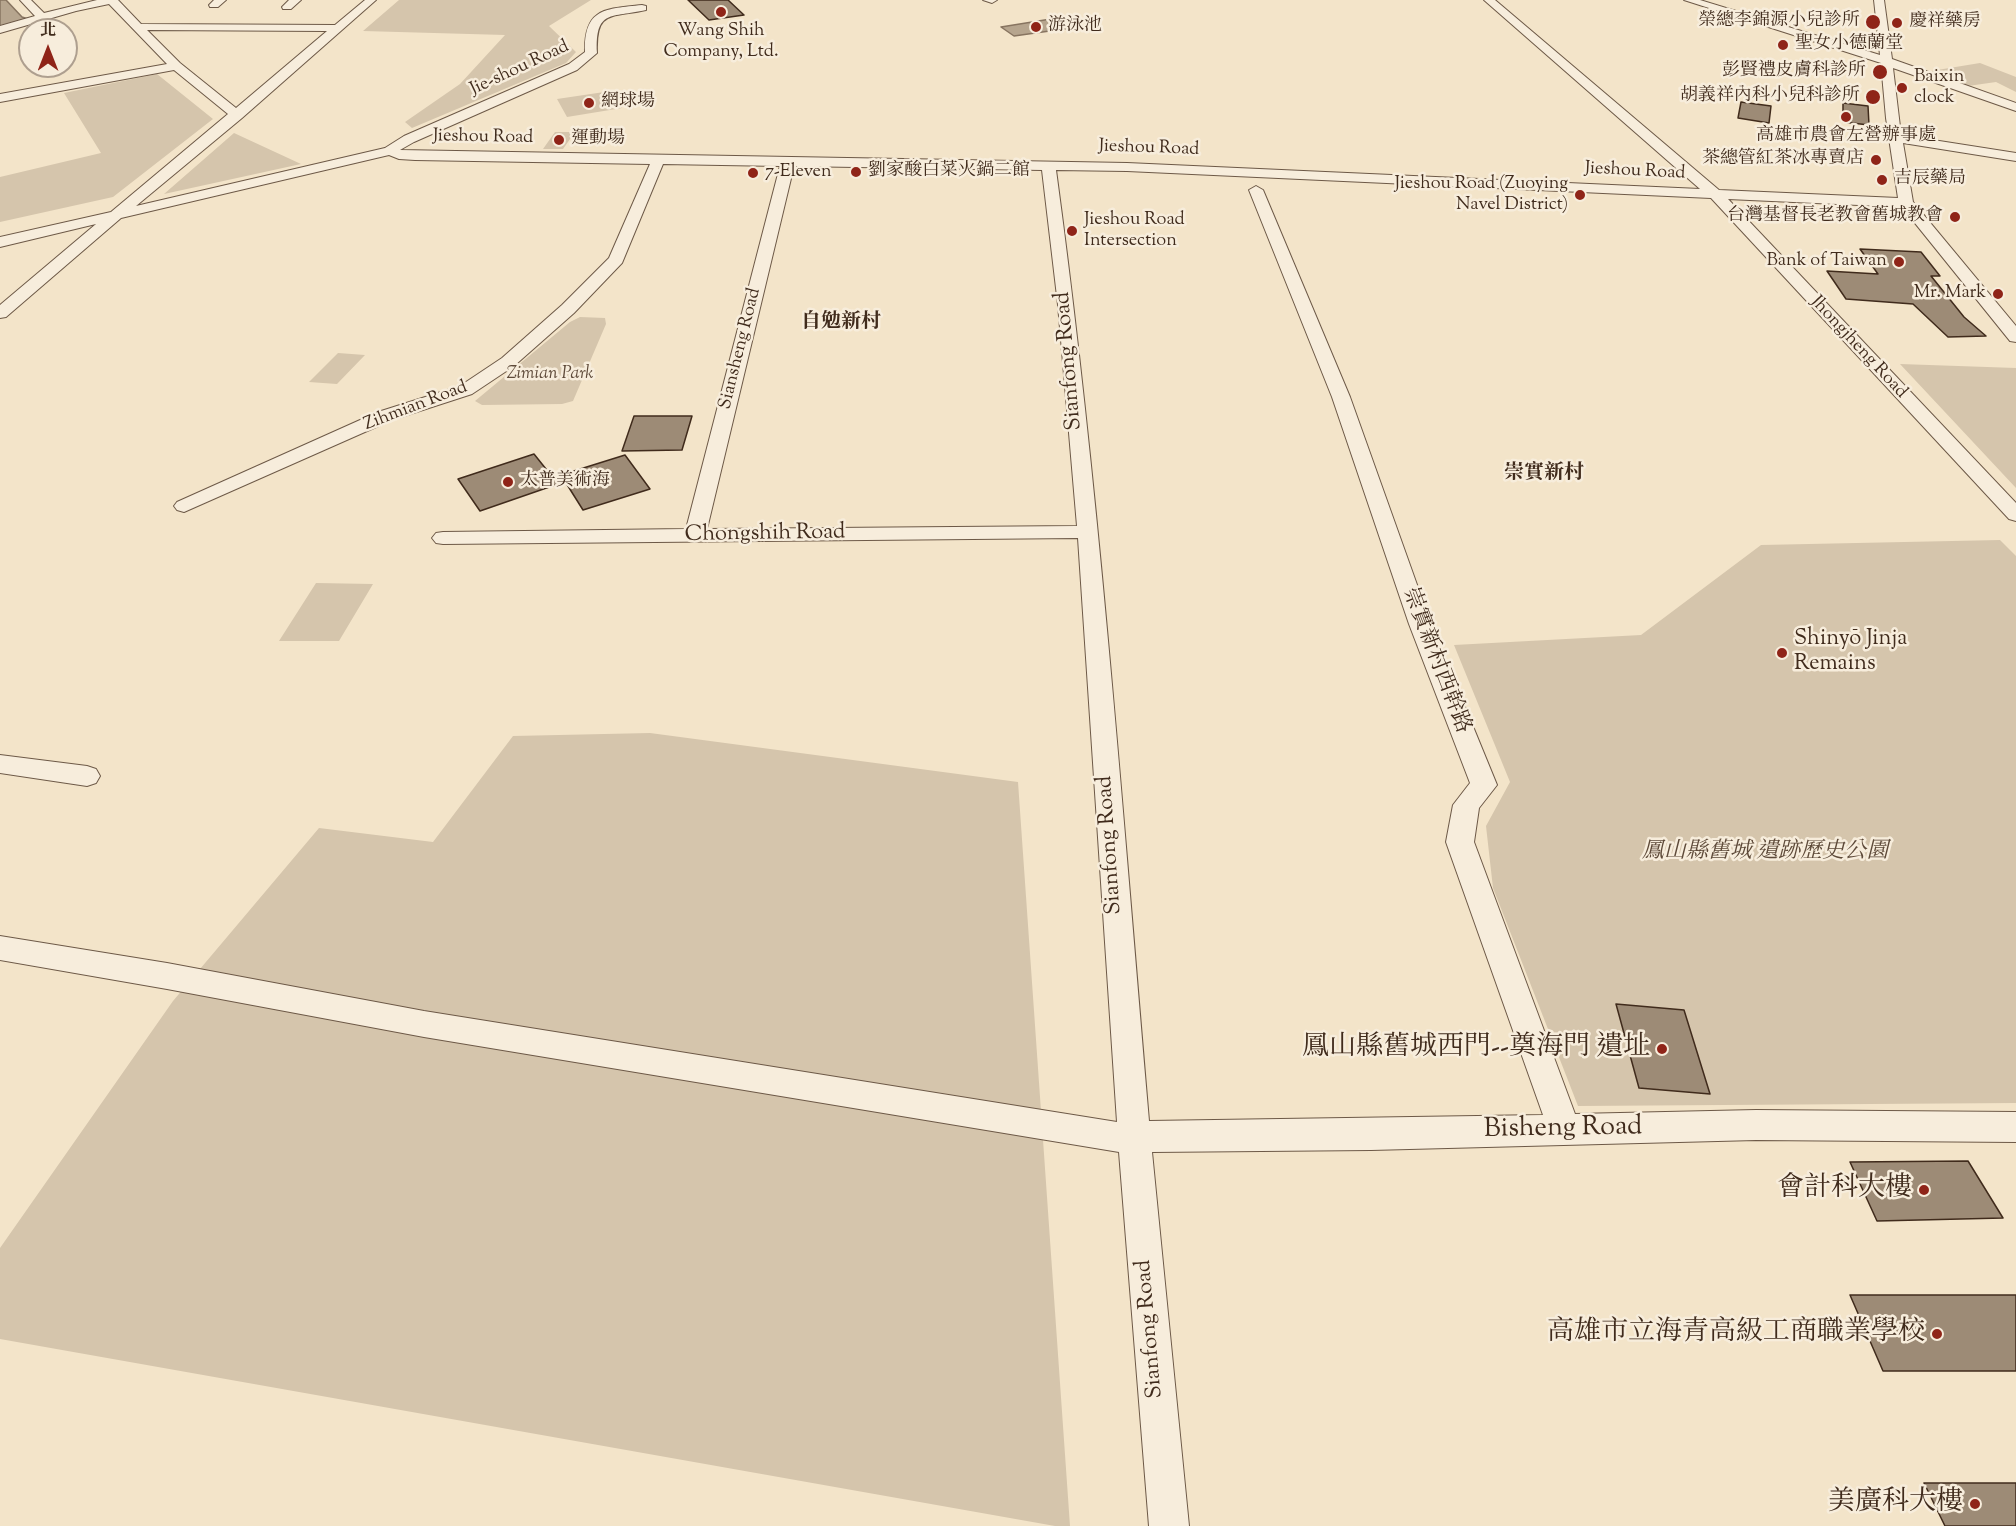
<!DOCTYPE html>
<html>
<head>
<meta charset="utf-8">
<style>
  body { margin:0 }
  #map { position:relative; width:2016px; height:1526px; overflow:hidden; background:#f3e4c9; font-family:"Sorts Mill Goudy","Noto Serif TC",serif }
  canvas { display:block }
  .north { position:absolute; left:18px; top:18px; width:60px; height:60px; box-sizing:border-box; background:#f7eddc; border:2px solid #ae9f8f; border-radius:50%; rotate:0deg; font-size:16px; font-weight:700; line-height:24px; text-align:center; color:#402b1c }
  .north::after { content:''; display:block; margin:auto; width:21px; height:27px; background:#8f2418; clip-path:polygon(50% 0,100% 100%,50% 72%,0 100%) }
</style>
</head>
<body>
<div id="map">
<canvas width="2016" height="1526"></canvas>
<div class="north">北</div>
</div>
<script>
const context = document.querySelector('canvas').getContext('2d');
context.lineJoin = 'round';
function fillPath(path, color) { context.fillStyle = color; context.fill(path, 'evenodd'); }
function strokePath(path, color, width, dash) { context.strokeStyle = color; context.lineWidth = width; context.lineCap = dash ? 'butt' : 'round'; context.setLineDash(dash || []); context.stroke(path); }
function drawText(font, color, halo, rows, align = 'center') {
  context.font = font + ' "Sorts Mill Goudy","Noto Serif TC",serif'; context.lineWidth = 5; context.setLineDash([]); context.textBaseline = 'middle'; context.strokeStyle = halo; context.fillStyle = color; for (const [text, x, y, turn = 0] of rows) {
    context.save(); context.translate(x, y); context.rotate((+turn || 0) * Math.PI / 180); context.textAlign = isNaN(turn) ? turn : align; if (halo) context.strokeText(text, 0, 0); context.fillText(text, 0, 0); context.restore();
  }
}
fillPath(new Path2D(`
  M399 0H591L549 26 576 52 566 63 412 128 405 122 460 84 505 35 363 31Z
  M1980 63 2016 77V92L1996 82 1968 86 1925 72Z
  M157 74 213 119 113 197 0 222V177L101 153 64 93Z
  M611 91 622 108 567 117 557 99Z
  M555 132H575L563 149H543Z
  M234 133 301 164 164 194Z
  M580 317 605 318 606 324 573 401 562 404 482 405 475 401 570 322Z
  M338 353 365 355 337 384 309 382Z
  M1900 364 2016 368V488Z
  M2000 540 2016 556V1103L1578 1106 1493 888 1486 826 1510 782 1454 645 1641 635 1761 545Z
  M316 583 373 584 339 641H279Z
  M650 733 1018 782 1070 1526H1055L0 1339V1248L173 1001 319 828 433 842 513 736Z`), '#d5c5ac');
const water = new Path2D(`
  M0 0H6L22 17 28 19 0 28Z
  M1057 18 1071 28 1014 36 1001 27Z`);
fillPath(water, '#b6a58e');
strokePath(water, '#877460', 1.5);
const building = new Path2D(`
  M688 0H728L744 15 709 20Z
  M1741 102 1771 106 1769 123 1738 118Z
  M1843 103 1868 106 1869 125 1843 122Z
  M1860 249 1921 252 1940 276H1931L1964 317 1986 336 1948 337 1913 304 1846 299 1827 271 1878 274Z
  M634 416H692L682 450 622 451Z
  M534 454 558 484 480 511 458 479Z
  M625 455 650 489 583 510 561 475Z
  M1616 1004 1684 1010 1710 1094 1639 1088Z
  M1968 1161 2003 1218 1877 1221 1850 1162Z
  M1850 1295H2016V1371H1883Z
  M1924 1483H2016V1526H1945Z`);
fillPath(building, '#9d8b76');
strokePath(building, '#402b1c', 1.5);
const minor = new Path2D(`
  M20 0H31L44 13 97 0H118L141 24 335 25 365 0H376L242 118 136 206 385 148 404 136 569 64 585 52C584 8 605 9 642 5L646 6V10C611 18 595 9 597 53L577 70 414 142 400 150 1127 163 1700 189 1484 0H1495L1719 190 1898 198 1886 118 1881 63 1684 0H1700L1880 55 1874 0H1884L1892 59 2016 103V111L1893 68 1901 135 2016 153V161L1903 143 1913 202 2016 326V342L2010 341 1902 207 1728 199 2016 503V521L2009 519 1711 198 1127 171 1056 170C1099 486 1122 804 1149 1121L1543 1115 1446 842 1453 805 1470 783 1409 624 1332 397 1249 190 1256 186 1263 190 1350 397 1431 624 1497 785 1479 808 1474 842 1575 1114 1756 1110 2016 1112V1142L1756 1140 1371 1150 1152 1152 1189 1526H1149L1119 1152 424 1037 167 989 0 960V936L167 963 424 1011 1117 1122 1078 538 443 544 436 543 432 538 436 533 443 532 686 529 780 166 663 164 622 263 574 313 514 366 472 394 392 420 184 512 177 510 174 506 177 502 378 412 460 386 502 358 562 305 609 258 650 164 415 160 399 159 389 155 121 218 6 317 0 318V305L96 224 0 247V237L111 212 228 114 174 70 0 102V94L167 64 109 4 76 11 0 33V26L35 16ZM147 30 327 31 236 108 180 63ZM794 166 1042 170 1058 305 1077 526 707 529Z
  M214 0H226L218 7H210L209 5Z
  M289 0H301L291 9H283L282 7Z
  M983 0H997L992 3Z
  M0 755 87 766 96 769 100 776 96 783 87 786 0 773Z`);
strokePath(minor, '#6d5947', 2);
fillPath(minor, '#f7eddc');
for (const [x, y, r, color] of [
  [721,12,6,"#8f2418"],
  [1873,22,8,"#8f2418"],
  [1897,23,6,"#8f2418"],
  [1036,27,6,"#8f2418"],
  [1783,45,6,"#8f2418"],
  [1880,72,8,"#8f2418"],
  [1902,88,6,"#8f2418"],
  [1873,97,8,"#8f2418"],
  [589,103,6,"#8f2418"],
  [1846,117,6,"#8f2418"],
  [559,140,6,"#8f2418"],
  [1876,160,6,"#8f2418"],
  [856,172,6,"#8f2418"],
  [753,173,6,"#8f2418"],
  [1882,180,6,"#8f2418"],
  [1580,195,6,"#8f2418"],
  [1955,217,6,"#8f2418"],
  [1072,231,6,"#8f2418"],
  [1899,262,6,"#8f2418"],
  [1998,294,6,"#8f2418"],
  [508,482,6,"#8f2418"],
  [1782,653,6,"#8f2418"],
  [1662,1049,6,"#8f2418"],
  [1924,1190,6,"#8f2418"],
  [1937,1334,6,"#8f2418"],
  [1975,1504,6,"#8f2418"]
]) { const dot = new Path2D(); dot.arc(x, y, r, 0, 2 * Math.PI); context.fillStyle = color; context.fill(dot); strokePath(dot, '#f7eddc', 2); }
drawText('18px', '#402b1c', '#f7eddc', [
  ["榮總李錦源小兒診所",1860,22,"right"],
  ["慶祥藥房",1909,23],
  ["游泳池",1048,27],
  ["Wang Shih",721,32,"center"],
  ["Company, Ltd.",721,53,"center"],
  ["聖女小德蘭堂",1795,45],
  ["彭賢禮皮膚科診所",1866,72,"right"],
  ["Baixin",1914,78],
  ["clock",1914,99],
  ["胡義祥內科小兒科診所",1860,97,"right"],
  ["網球場",601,103],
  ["高雄市農會左營辦事處",1846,137,"center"],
  ["運動場",571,140],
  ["茶總管紅茶冰專賣店",1864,160,"right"],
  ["劉家酸白菜火鍋二館",868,172],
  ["7-Eleven",765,173],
  ["吉辰藥局",1894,180],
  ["Jieshou Road (Zuoying",1568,185,"right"],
  ["Navel District)",1568,206,"right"],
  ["台灣基督長老教會舊城教會",1943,217,"right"],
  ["Jieshou Road",1084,221],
  ["Intersection",1084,242],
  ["Bank of Taiwan",1887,262,"right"],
  ["Mr. Mark",1986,294,"right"],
  ["太普美術海",520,482]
], 'left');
drawText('18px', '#402b1c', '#f7eddc', [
  ["Jie-shou Road",520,69,-25],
  ["Jieshou Road",483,138,1],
  ["Jieshou Road",1149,149,2],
  ["Jieshou Road",1635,172,3],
  ["Jhongjheng Road",1858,348,47],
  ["Siansheng Road",741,349,-76],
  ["Zihmian Road",416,407,-21]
]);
drawText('italic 18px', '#5e4a39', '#f7eddc', [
  ["Zimian Park",550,375]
]);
drawText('bold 20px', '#402b1c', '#f7eddc', [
  ["自勉新村",841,324],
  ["崇實新村",1544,475]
]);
drawText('22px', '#402b1c', '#f7eddc', [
  ["Sianfong Road",1070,361,-95],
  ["Chongshih Road",765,535,-1],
  ["崇實新村西幹路",1435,661,69],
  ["Sianfong Road",1111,845,-94],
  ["Sianfong Road",1151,1329,-95]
]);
drawText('22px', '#402b1c', '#f7eddc', [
  ["Shinyō Jinja",1794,640],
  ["Remains",1794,665]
], 'left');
drawText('italic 22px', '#5e4a39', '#f7eddc', [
  ["鳳山縣舊城 遺跡歷史公園",1765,853]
]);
drawText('27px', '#402b1c', '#f7eddc', [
  ["鳳山縣舊城西門--奠海門 遺址",1650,1049],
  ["會計科大樓",1912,1190],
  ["高雄市立海青高級工商職業學校",1925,1334],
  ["美廣科大樓",1963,1504]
], 'right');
drawText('27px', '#402b1c', '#f7eddc', [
  ["Bisheng Road",1563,1130,-1]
]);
</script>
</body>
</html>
